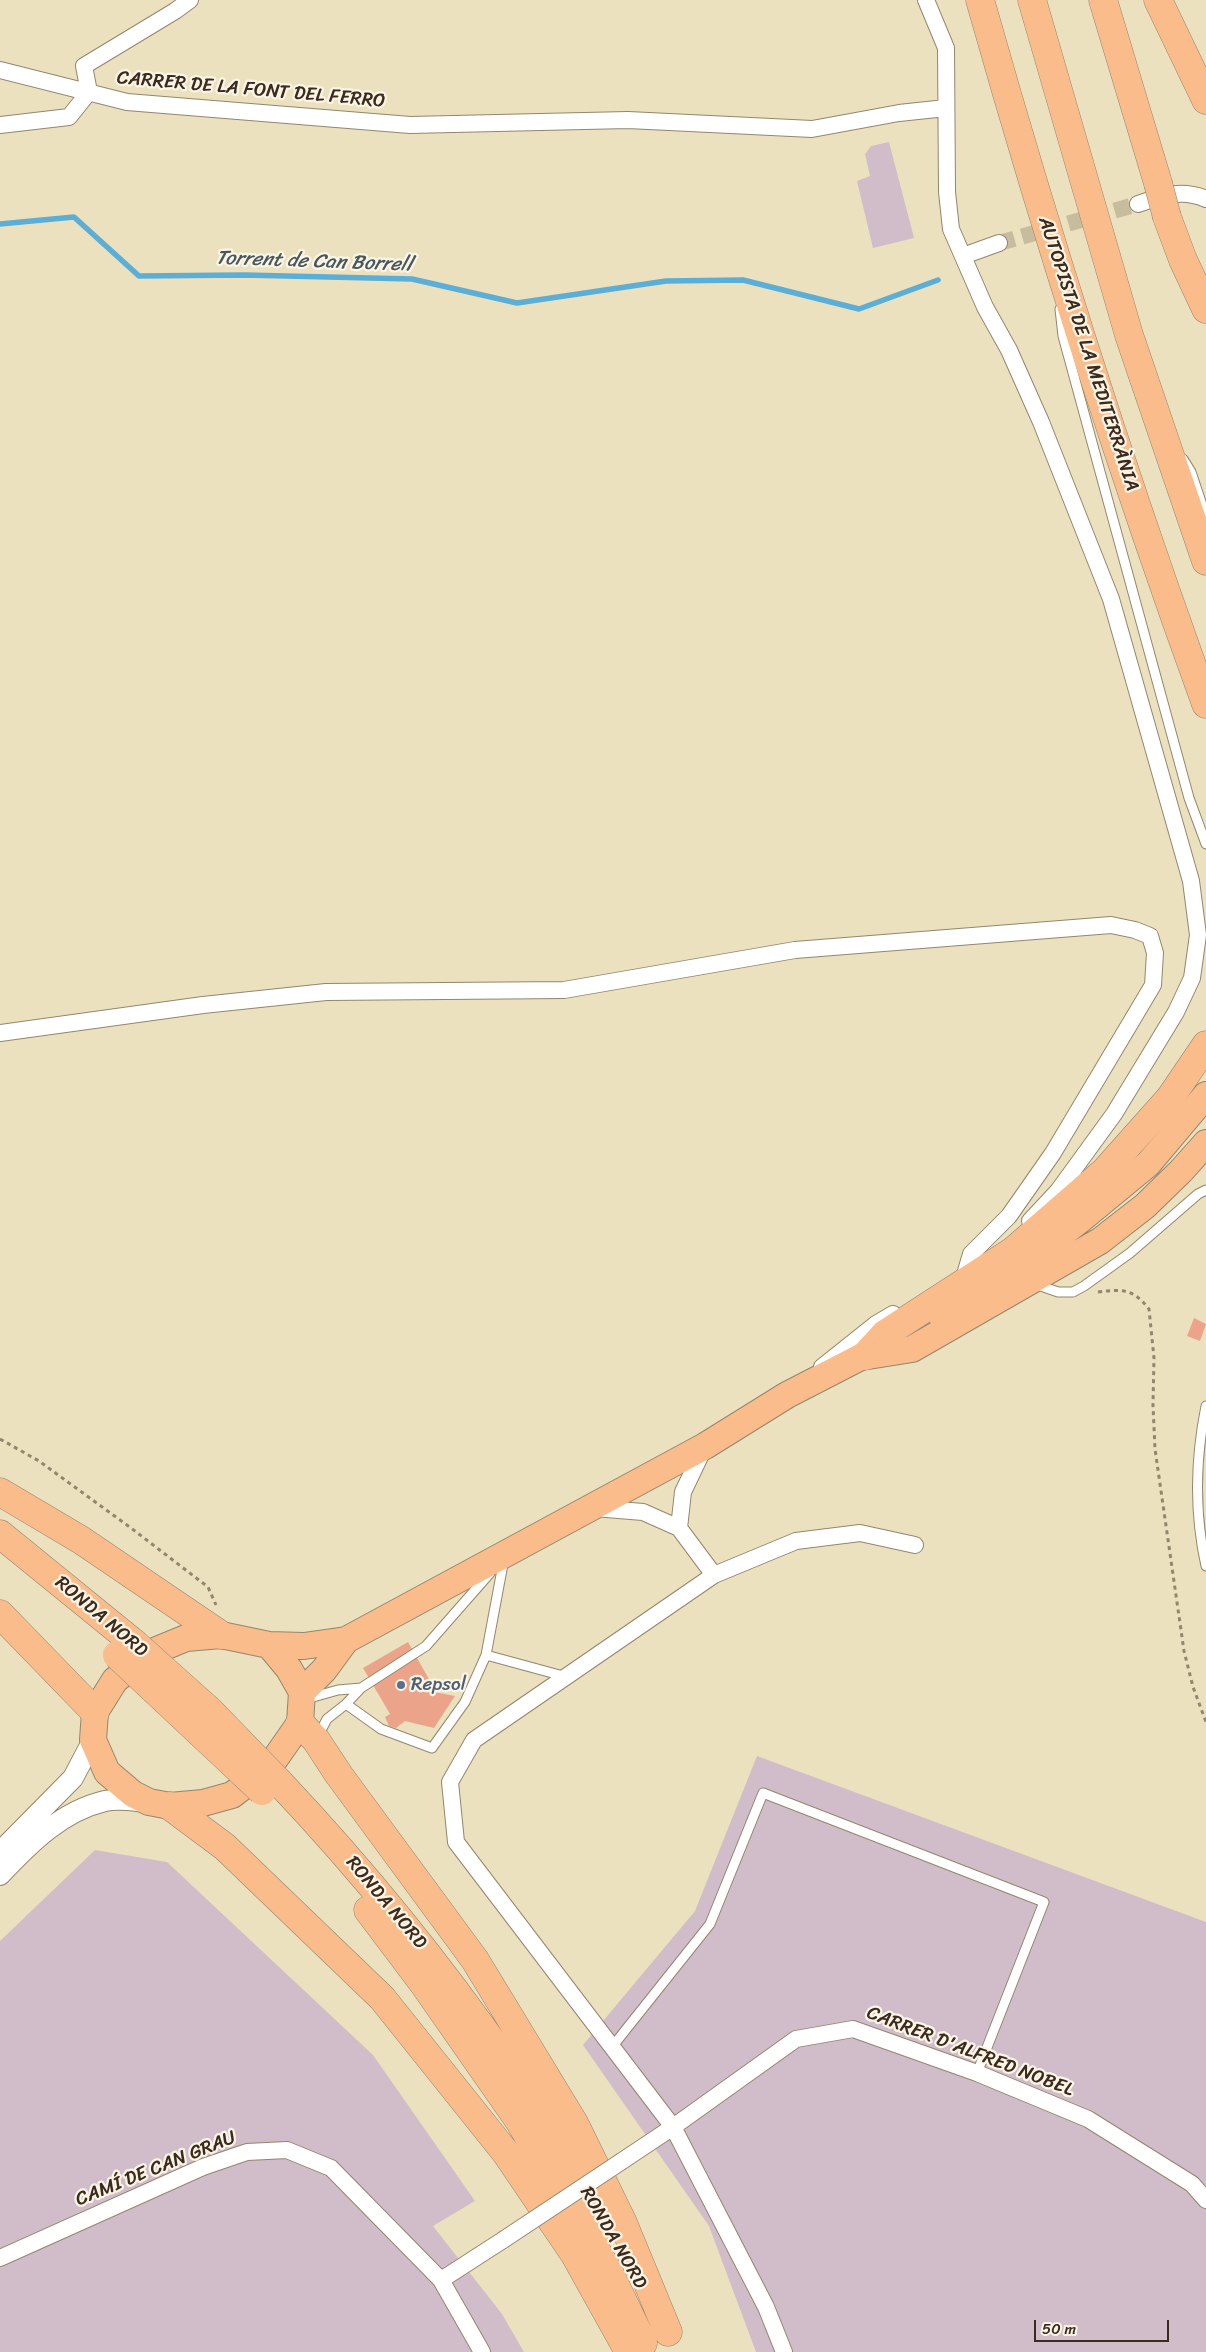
<!DOCTYPE html>
<html>
<head>
<meta charset="utf-8">
<style>
  body { margin:0 }
  #map { position:relative; width:1206px; height:2352px; overflow:hidden; background:#ebe1bf; font-family:Sriracha,sans-serif }
  canvas { display:block }
  .scale { position:absolute; left:1034px; top:2320px; width:135px; height:22px; box-sizing:border-box; border:2px solid #3b2a1e; border-top:0; padding-left:6px; font-size:15px; line-height:18px; white-space:nowrap; color:#3b2a1e; -webkit-text-stroke:4px #fcf5e5; paint-order:stroke }
</style>
</head>
<body>
<div id="map">
<canvas width="1206" height="2352"></canvas>
<div class="scale">50 m</div>
</div>
<script>
const context = document.querySelector('canvas').getContext('2d');
context.lineJoin = 'round';
function fillPath(path, color) { context.fillStyle = color; context.fill(path, 'evenodd'); }
function strokePath(path, color, width, dash) { context.strokeStyle = color; context.lineWidth = width; context.lineCap = dash ? 'butt' : 'round'; context.setLineDash(dash || []); context.stroke(path); }
function drawText(font, color, halo, rows, align = 'center') {
  context.font = font + ' Sriracha,sans-serif'; context.lineWidth = 4.5; context.setLineDash([]); context.textBaseline = 'middle'; context.strokeStyle = halo; context.fillStyle = color; for (const [text, x, y, turn = 0] of rows) {
    context.save(); context.translate(x, y); context.rotate((+turn || 0) * Math.PI / 180); context.textAlign = isNaN(turn) ? turn : align; if (halo) context.strokeText(text, 0, 0); context.fillText(text, 0, 0); context.restore();
  }
}
fillPath(new Path2D(`
  M889 142 914 238 873 248 857 181 870 176 865 154 871 146Z
  M757 1756 1206 1922V2352H756L709 2226 583 2045 695 1911Z
  M95 1850 167 1862 373 2055 475 2201 433 2226 502 2314 524 2352H0V1941Z`), '#d1bdca');
strokePath(new Path2D(`
  M0 224 74 217 139 276 244 275 412 279 517 303 666 281 743 280 859 309 938 280`), '#5baed6', 5.5);
fillPath(new Path2D(`
  M1194 1318 1206 1324 1200 1341 1187 1336Z
  M408 1642 434 1688 429 1691 455 1696 434 1728 405 1721 396 1728 389 1726 385 1717 390 1714 363 1668Z`), '#eba48a');
strokePath(new Path2D(`
  M999 243 1138 204`), '#c8bc9f', 16, [16, 8]);
const service = new Path2D(`
  M1060 309 1063 336 1189 798 1206 844
  M1183 459 1191 472 1206 517
  M1035 1284 1058 1292H1073L1084 1286 1130 1253 1198 1194 1206 1190
  M1206 1406C1195 1460 1194 1512 1206 1566
  M486 1655 567 1677
  M306 1699 338 1690 361 1688
  M346 1704 381 1729 432 1748 465 1702 486 1655 504 1559
  M318 1736 327 1719 346 1704 361 1688 426 1646 490 1573
  M612 2047 710 1924 763 1793 1044 1902 977 2073`);
const minor = new Path2D(`
  M926 0 946 48 947 192 951 229 985 307 1009 350 1041 422 1111 599 1191 881 1198 935 1192 978 1176 1012 1114 1114 1058 1191 1030 1221
  M0 70 127 102 410 125 628 120 812 129 899 113 946 108
  M89 92 84 66 175 11 190 0
  M0 125 69 117 89 92
  M1138 204C1161 196 1182 188 1206 199
  M963 256 999 243
  M0 1033 203 1005 326 992 564 990 795 950 1111 925 1135 930 1150 936 1155 953 1153 985 1053 1153 1009 1216 971 1254 966 1271
  M822 1367 876 1324 893 1314
  M594 1508 643 1512 679 1528 714 1575
  M679 1528 683 1492 704 1448
  M622 2161 673 2127 796 2039 853 2029 977 2073 1088 2119 1192 2184 1206 2200
  M0 2258 203 2167 247 2152 287 2150 331 2168 441 2280 482 2352
  M441 2280 503 2240
  M784 2352 766 2307 673 2127 456 1842 450 1782 474 1740 714 1575 796 1541 860 1533 915 1545`);
const tertiary = new Path2D(`
  M0 1852 73 1778 93 1740
  M0 1875C30 1843 62 1811 105 1801 118 1798 135 1801 147 1802`);
const primary = new Path2D(`
  M939 1313 1023 1264 1080 1220 1148 1164 1206 1095
  M868 1356 912 1349 1100 1241 1145 1206 1181 1171 1206 1143
  M269 1645 289 1669 302 1692 300 1723 270 1766 232 1795 203 1803 170 1806 149 1802 133 1794 107 1772 93 1740 95 1712 115 1680 152 1652 186 1638 221 1635 269 1645 304 1646 346 1640 705 1446 787 1395 884 1345
  M302 1692 324 1670 346 1640`);
const trunk = new Path2D(`
  M1103 0 1158 183
  M1158 0 1206 100
  M1167 217 1183 260 1206 309
  M865 1356 885 1334 1013 1251 1105 1171 1170 1098 1206 1045
  M0 1492 81 1540 221 1635
  M0 1534 134 1643
  M0 1614 95 1712
  M300 1723 316 1740 339 1775 475 1960 574 2123 623 2223 668 2332
  M279 1782C362 1870 438 1963 507 2063 544 2115 575 2173 607 2228
  M170 1806 225 1847 382 1998 506 2153 575 2255 629 2352
  M368 1910 423 1983 520 2122 609 2272 643 2343`);
const motorway = new Path2D(`
  M980 0C1047 237 1122 473 1206 704
  M1032 0 1129 335 1206 561`);
strokePath(service, '#93866e', 11);
strokePath(minor, '#93866e', 18);
strokePath(tertiary, '#93866e', 22);
strokePath(primary, '#93866e', 28);
strokePath(trunk, '#93866e', 29);
strokePath(motorway, '#93866e', 29);
strokePath(new Path2D(`
  M1098 1292C1123 1289 1132 1288 1149 1309L1154 1358 1153 1405 1155 1449 1184 1651 1193 1687 1206 1722
  M0 1439 39 1461 131 1528 208 1587 216 1605`), '#93866e', 3, [4, 4]);
strokePath(service, '#fff', 9);
strokePath(minor, '#fff', 16);
strokePath(tertiary, '#fff', 20);
strokePath(primary, '#fabc8b', 26);
strokePath(trunk, '#fabc8b', 28);
strokePath(motorway, '#fabc8b', 28);
const minorBridge = new Path2D(`
  M503 2240 622 2161`);
const trunkBridge = new Path2D(`
  M1158 183 1167 217
  M134 1643 210 1711 279 1782
  M117 1655 262 1791`);
strokePath(minorBridge, '#93866e', 18, []);
strokePath(trunkBridge, '#93866e', 29, []);
strokePath(minorBridge, '#fff', 16);
strokePath(trunkBridge, '#fabc8b', 28);
for (const [x, y, r, color] of [
  [401,1685,5,"#5c6f8a"]
]) { const dot = new Path2D(); dot.arc(x, y, r, 0, 2 * Math.PI); context.fillStyle = color; context.fill(dot); strokePath(dot, '#fcf5e5', 2); }
drawText('19px', '#3b2a1e', '#fcf5e5', [
  ["CARRER DE LA FONT DEL FERRO",251,90,5],
  ["AUTOPISTA DE LA MEDITERRÀNIA",1088,354,72],
  ["RONDA NORD",101,1617,40],
  ["RONDA NORD",386,1903,50],
  ["CARRER D'ALFRED NOBEL",970,2052,21],
  ["CAMÍ DE CAN GRAU",156,2169,-22],
  ["RONDA NORD",613,2238,60]
]);
drawText('19px', '#4e5e75', '#fcf5e5', [
  ["Repsol",411,1685]
], 'left');
drawText('italic 20px', '#46585e', '#fcf5e5', [
  ["Torrent de Can Borrell",314,262,2]
]);
</script>
</body>
</html>
